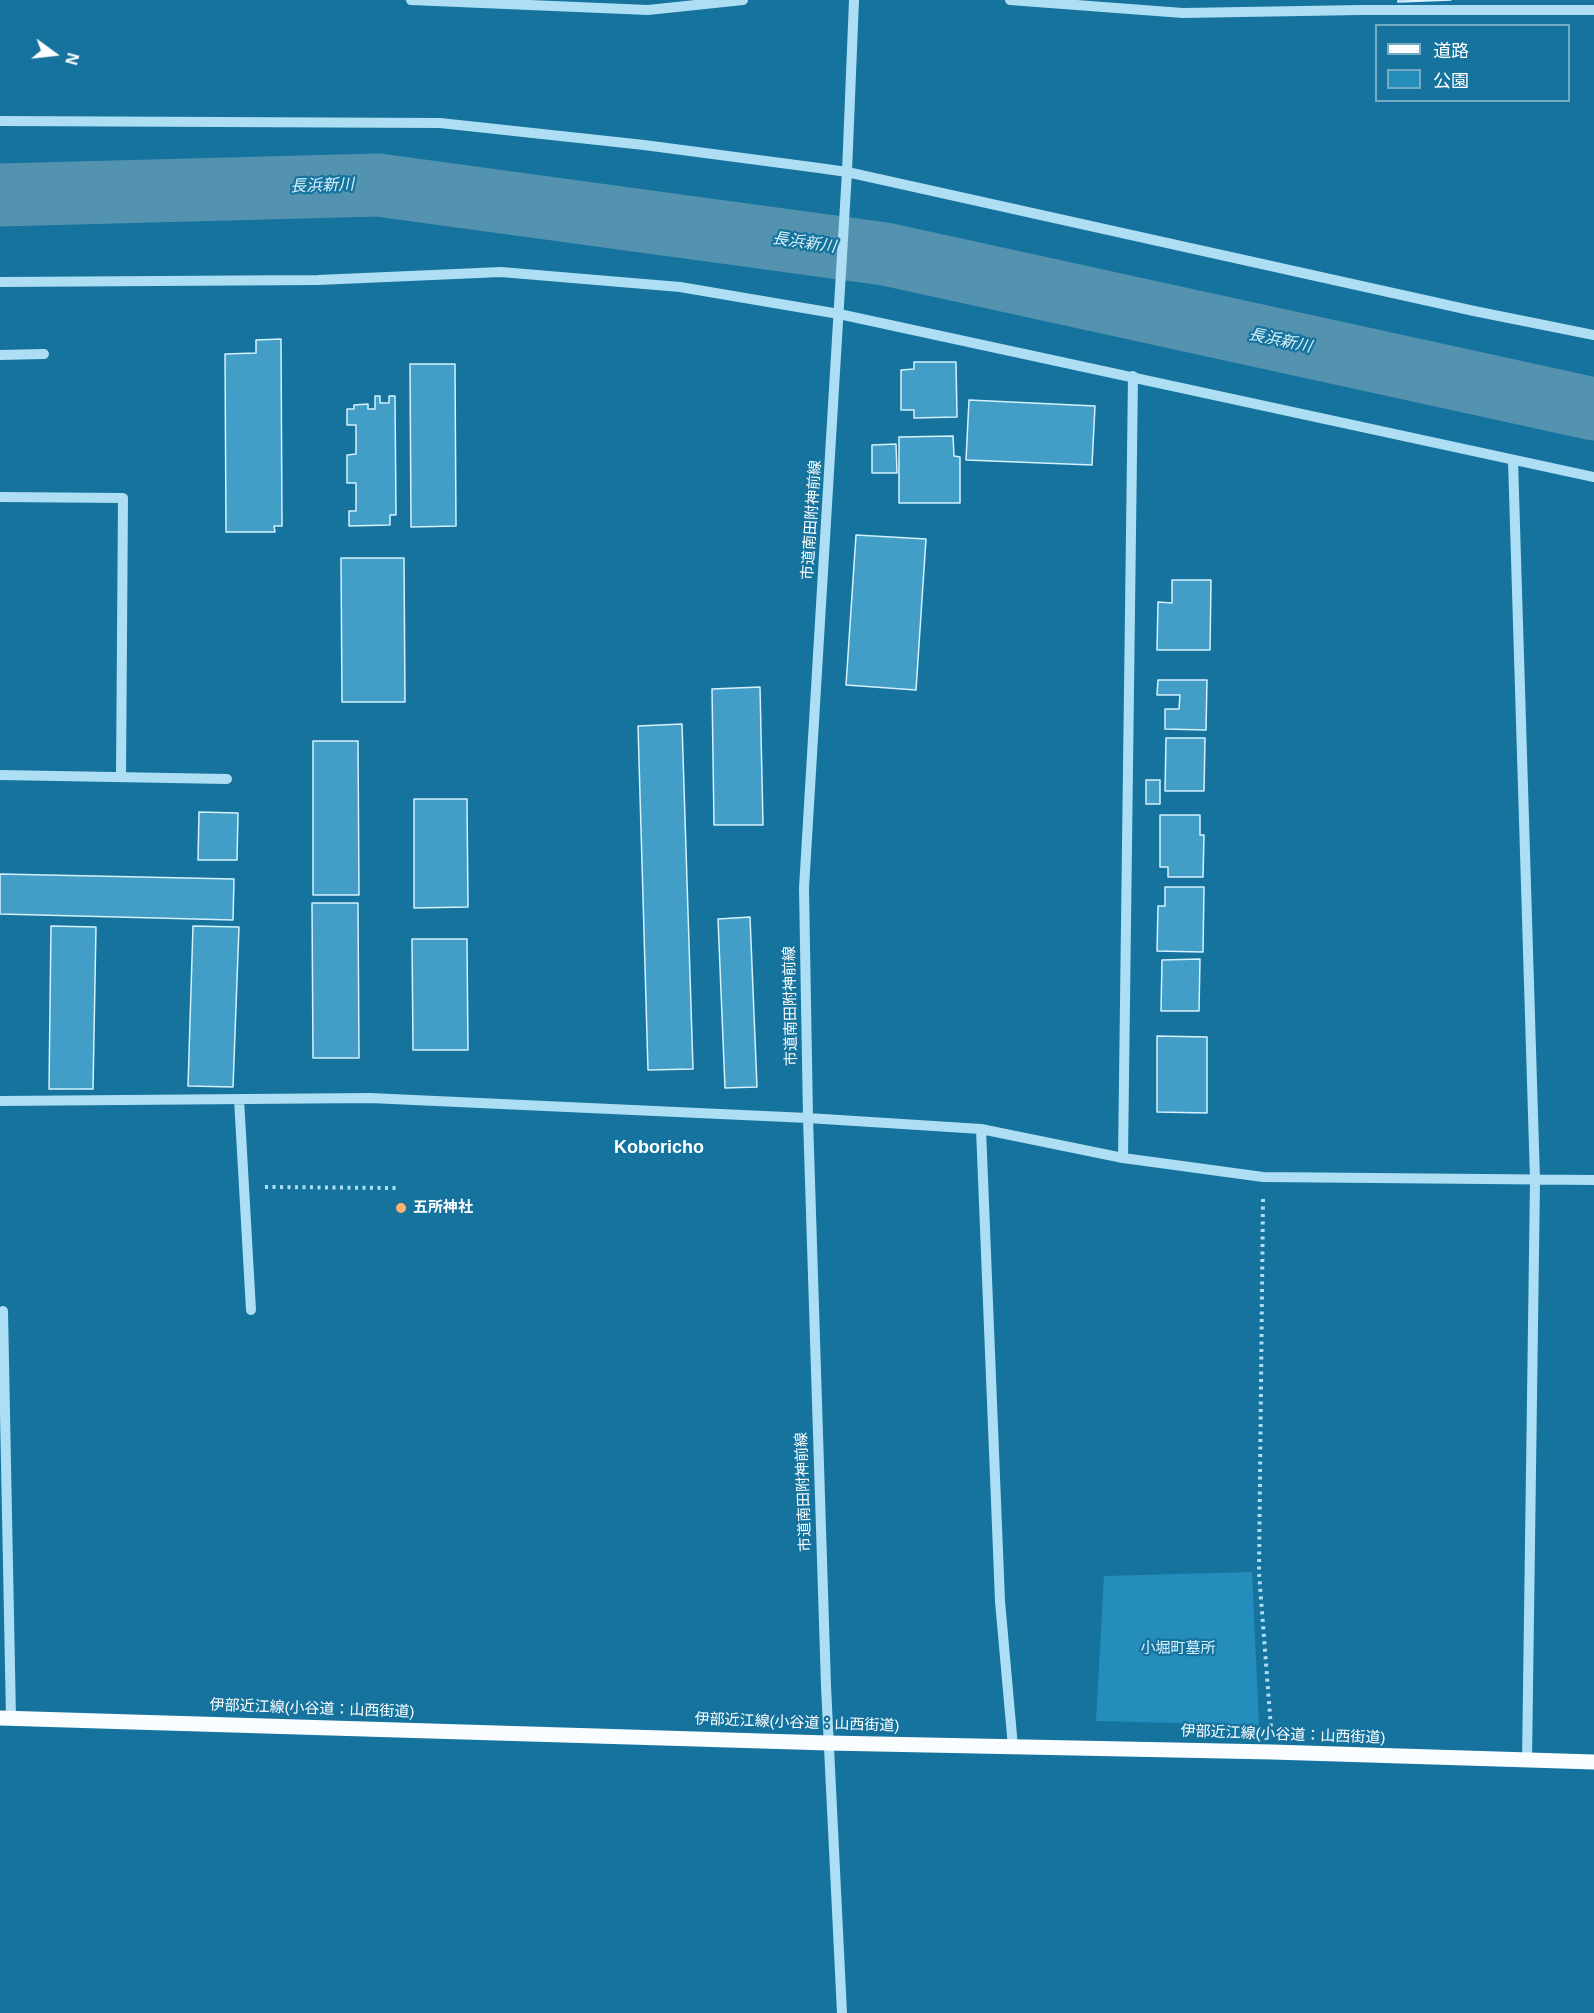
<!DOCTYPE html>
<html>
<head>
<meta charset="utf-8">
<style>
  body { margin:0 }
  #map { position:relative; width:1594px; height:2013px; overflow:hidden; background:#15739e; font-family:Arial,"Noto Sans JP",sans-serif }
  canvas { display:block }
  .legend { position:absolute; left:1375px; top:24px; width:195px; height:78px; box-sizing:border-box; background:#15739e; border:2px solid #73abc5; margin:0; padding:8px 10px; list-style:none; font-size:18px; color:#fff }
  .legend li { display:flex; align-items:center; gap:12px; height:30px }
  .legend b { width:30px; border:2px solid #73abc5 }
  .north { position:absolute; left:24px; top:24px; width:60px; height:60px; -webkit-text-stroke:4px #15739e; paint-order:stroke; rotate:105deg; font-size:16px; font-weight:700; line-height:24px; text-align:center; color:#fff }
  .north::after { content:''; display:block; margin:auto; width:21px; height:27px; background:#fff; clip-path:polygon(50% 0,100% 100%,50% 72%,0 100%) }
</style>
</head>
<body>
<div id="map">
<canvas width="1594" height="2013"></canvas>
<ul class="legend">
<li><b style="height:8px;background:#f9fdff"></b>道路</li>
<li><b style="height:16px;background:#248dbb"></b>公園</li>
</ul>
<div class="north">N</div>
</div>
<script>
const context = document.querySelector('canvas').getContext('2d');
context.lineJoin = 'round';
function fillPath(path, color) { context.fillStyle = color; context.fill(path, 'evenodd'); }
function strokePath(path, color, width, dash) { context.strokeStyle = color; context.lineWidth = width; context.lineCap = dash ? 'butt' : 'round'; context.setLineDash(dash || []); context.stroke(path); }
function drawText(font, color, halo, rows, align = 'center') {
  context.font = font + ' Arial,"Noto Sans JP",sans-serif'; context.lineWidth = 4.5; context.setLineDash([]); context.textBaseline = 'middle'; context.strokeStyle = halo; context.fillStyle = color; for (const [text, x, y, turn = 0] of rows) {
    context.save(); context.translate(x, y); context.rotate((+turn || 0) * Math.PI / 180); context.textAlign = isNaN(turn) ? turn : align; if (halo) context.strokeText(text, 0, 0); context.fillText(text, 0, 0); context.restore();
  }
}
fillPath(new Path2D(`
  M1252 1572 1259 1725 1096 1721 1104 1576Z`), '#248dbb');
strokePath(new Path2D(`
  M0 195 378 185 885 254 1594 409`), '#5493b0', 63);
const building = new Path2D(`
  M1398 0H1451L1398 2Z
  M281 339 282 526H274L275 532H226L225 354 256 353V340Z
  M914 362H956L957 417 914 418V410H901V370L914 369Z
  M410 364H455L456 526 411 527Z
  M375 396H380V403H389V396H395L396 515H390V525L349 526V511H356V483H347V455L356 454V425H347V409H354V405L368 404V409H375Z
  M969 400 1095 406 1092 465 966 460Z
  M953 436 954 456 960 457V503H899V437Z
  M896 444 897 473H872V445Z
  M856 535 926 539 916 690 846 685Z
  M341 558H404L405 702H342Z
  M1172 580H1211L1210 650H1157L1158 602 1172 603Z
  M1158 680H1207L1206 730 1165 729V709H1179L1180 695H1157Z
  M760 687 763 825H714L712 689Z
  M682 724 693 1069 648 1070 638 726Z
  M1166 738H1205L1204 791H1165Z
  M313 741H358L359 895H313Z
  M1146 780H1160V804H1146Z
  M414 799H467L468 907 414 908Z
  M199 812 238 813 237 860H198Z
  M1160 815H1200V835H1204L1203 877H1168V867H1160Z
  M0 874 234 879 233 920 0 914Z
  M1165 887H1204L1203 952 1157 951 1158 906H1165Z
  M312 903H358L359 1058H313Z
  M750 917 757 1087 725 1088 718 919Z
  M51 926 96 927 93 1089H49Z
  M193 926 239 927 233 1087 188 1086Z
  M412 939H467L468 1050H413Z
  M1200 959 1199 1011H1161L1162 960Z
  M1157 1036 1207 1037V1113L1157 1112Z`);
fillPath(building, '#429ec6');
strokePath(building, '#d5f1fd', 1.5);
strokePath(new Path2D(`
  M265 1187 397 1188
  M1263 1199 1259 1573 1271 1728`), '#addef3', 4, [3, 4.5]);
strokePath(new Path2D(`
  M411 0 648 10 743 0
  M1010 0 1183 13 1361 10H1594
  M0 121 440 123 644 145 819 168 847 172 1474 311 1594 335
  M0 282 318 280 501 272 680 287 839 314 1594 477
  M0 355 44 354
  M1513 460 1535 1180 1527 1761
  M0 497 123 498 121 777
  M0 775 227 779
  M239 1099 251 1310
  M0 1101 370 1098 808 1118 981 1129 1123 1158 1263 1177 1594 1180
  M981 1129 1000 1601 1013 1747
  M1123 1158 1133 376
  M3 1311 11 1718
  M842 2013 826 1686 808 1118 804 888 847 172 854 0`), '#addef3', 10);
strokePath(new Path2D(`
  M0 1718 828 1743 1272 1752 1594 1762`), '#f9fdff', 15);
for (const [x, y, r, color] of [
  [401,1208,6,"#ffb26f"]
]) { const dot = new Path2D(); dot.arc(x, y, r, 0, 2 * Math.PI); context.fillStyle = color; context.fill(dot); strokePath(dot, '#15739e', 2); }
drawText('15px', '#fff', '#15739e', [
  ["市道南田附神前線",812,520,-86],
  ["市道南田附神前線",791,1006,-91],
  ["市道南田附神前線",804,1492,-92],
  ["伊部近江線(小谷道：山西街道)",312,1709,2],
  ["伊部近江線(小谷道：山西街道)",797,1723,2],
  ["伊部近江線(小谷道：山西街道)",1283,1735,2]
]);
drawText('bold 15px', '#fff', '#15739e', [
  ["五所神社",413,1208]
], 'left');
drawText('15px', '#d7f2fd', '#15739e', [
  ["小堀町墓所",1178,1649]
]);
drawText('italic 16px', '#d9f2fc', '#15739e', [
  ["長浜新川",322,186,-2],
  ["長浜新川",804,243,8],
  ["長浜新川",1280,341,12]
]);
drawText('bold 18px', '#fff', '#15739e', [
  ["Koboricho",659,1148]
]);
</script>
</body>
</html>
